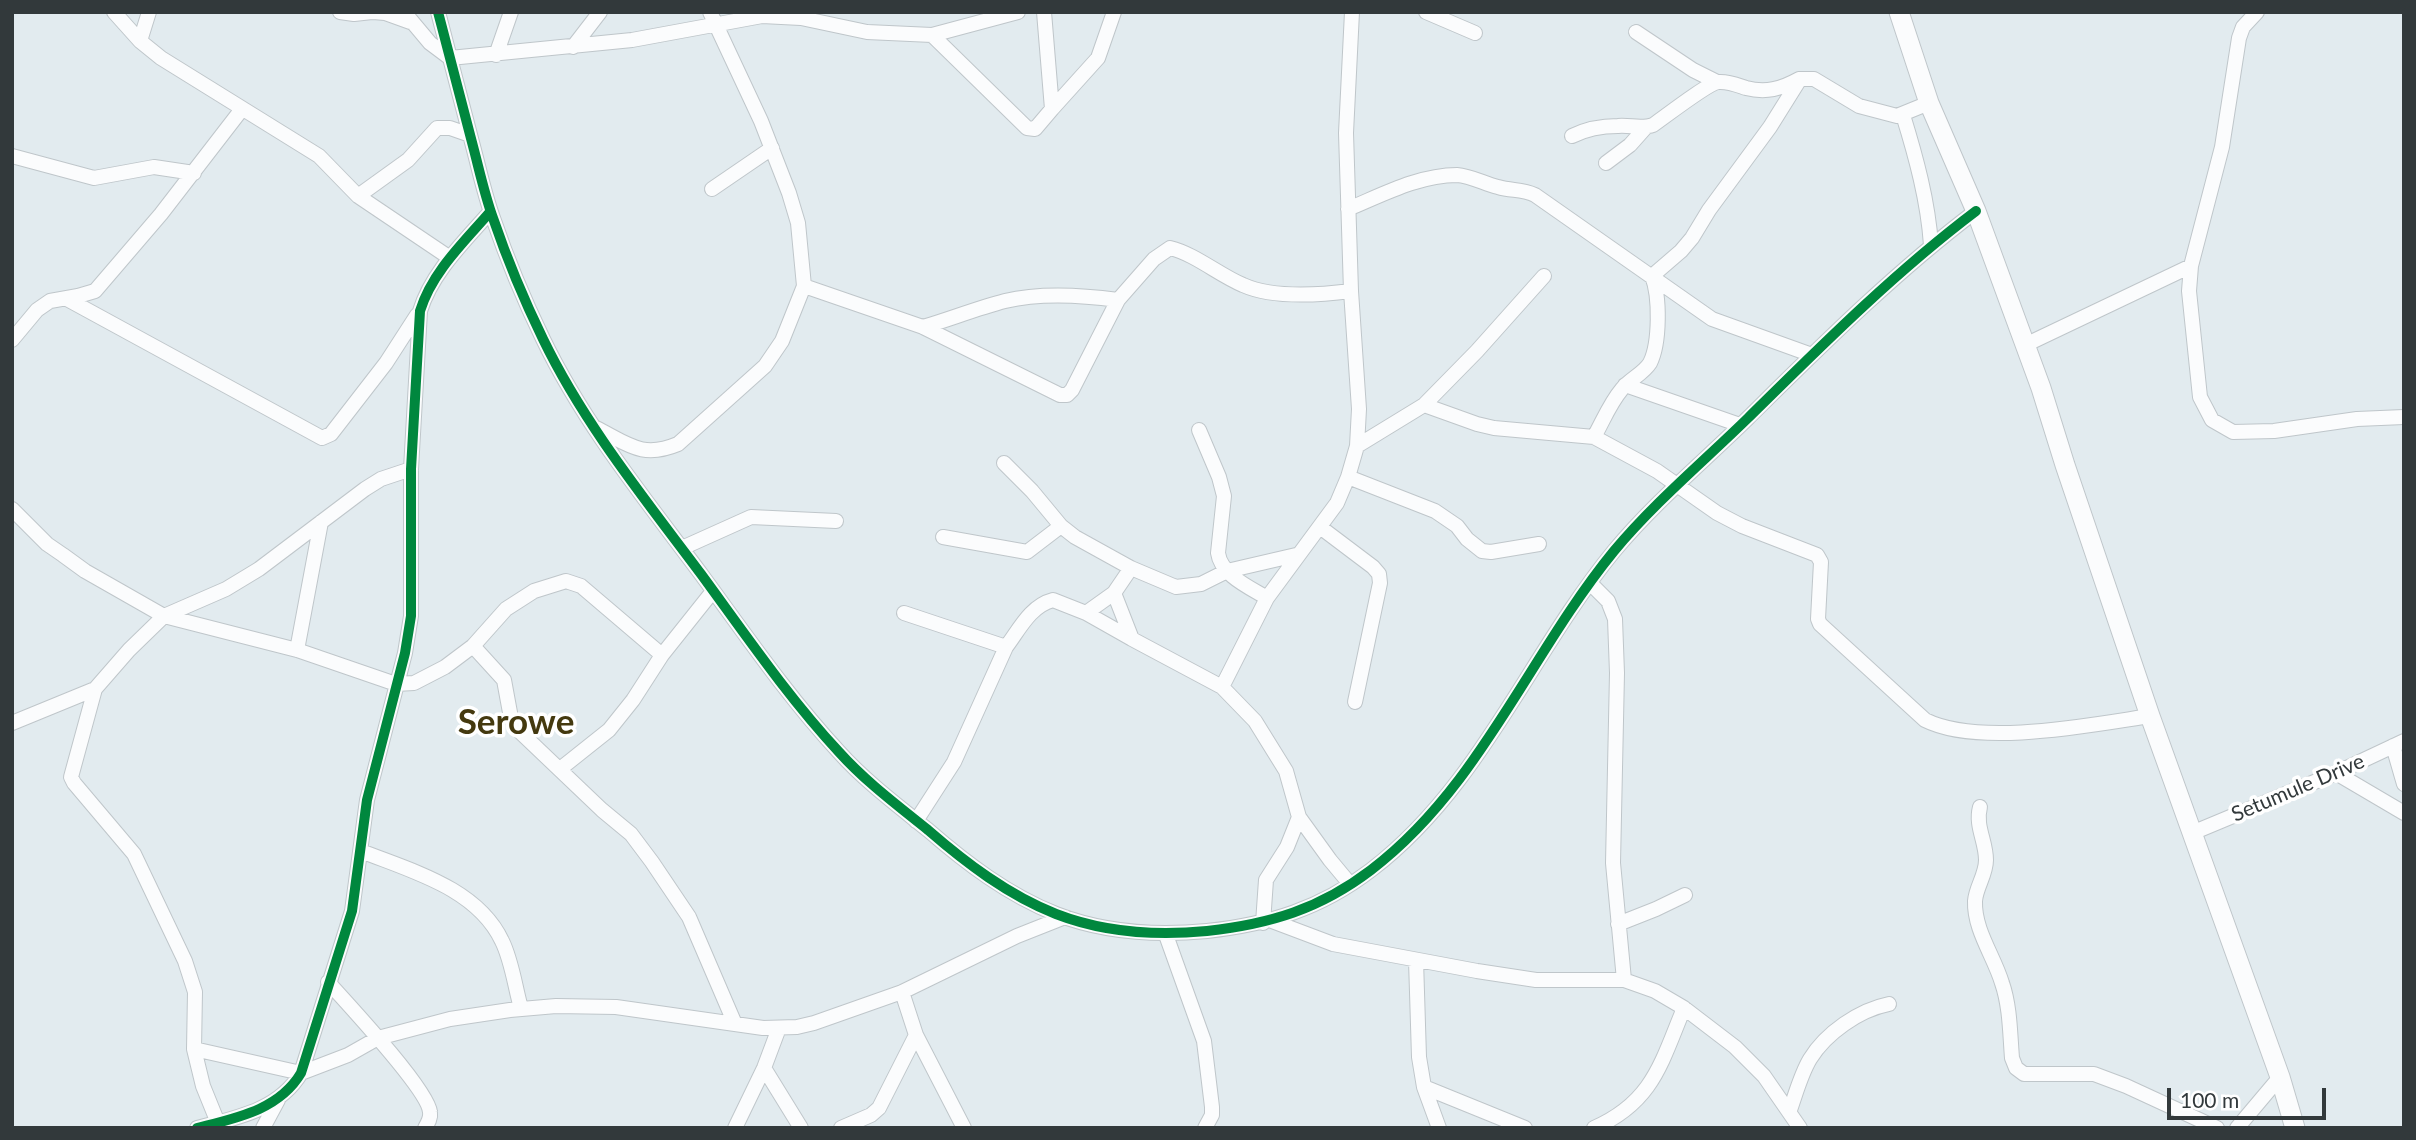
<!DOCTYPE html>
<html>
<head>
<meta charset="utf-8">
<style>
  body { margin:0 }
  #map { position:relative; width:2416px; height:1140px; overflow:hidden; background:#e2ebef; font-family:Lato,sans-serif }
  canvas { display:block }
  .frame { position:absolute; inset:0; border:14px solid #32393b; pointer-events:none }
  .scale { position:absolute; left:2167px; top:1088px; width:159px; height:32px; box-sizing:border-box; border:4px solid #32393b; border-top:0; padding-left:9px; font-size:21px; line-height:24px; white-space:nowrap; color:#32393b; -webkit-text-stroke:5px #fff; paint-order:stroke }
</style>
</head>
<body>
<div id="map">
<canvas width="2416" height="1140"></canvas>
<div class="frame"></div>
<div class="scale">100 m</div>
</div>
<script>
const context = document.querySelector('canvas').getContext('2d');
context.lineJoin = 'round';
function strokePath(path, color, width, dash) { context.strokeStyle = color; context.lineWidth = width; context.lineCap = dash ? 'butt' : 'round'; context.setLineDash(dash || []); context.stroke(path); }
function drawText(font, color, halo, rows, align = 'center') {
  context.font = font + ' Lato,sans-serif'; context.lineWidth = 7; context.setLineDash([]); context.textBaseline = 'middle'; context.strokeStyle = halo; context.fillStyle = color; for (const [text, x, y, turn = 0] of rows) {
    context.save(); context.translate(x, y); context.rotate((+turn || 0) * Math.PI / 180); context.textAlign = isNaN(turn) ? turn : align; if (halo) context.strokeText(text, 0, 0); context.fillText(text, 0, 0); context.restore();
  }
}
const minor = new Path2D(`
  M114 12 140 41 161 58 319 156 358 196 450 258
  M340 12 354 14 372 12
  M373 12 385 13 410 22
  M404 12 430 43 450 58 632 40 762 16 801 18 867 32 932 35 1018 12
  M438 12C450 58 462 104 474 150 480 173 485 196 493 218 507 259 524 300 543 339 584 424 645 499 701 574 745 634 788 697 839 752 865 781 897 805 928 830 966 863 1008 895 1056 914 1105 933 1155 936 1207 931 1270 924 1320 909 1371 870 1480 787 1529 655 1614 551 1654 503 1703 462 1748 418 1821 346 1894 273 1976 211
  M1426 12 1475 33
  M2257 12 2243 27 2239 38 2222 147 2191 266 2189 291 2200 397 2212 420 2233 432 2274 431 2357 419 2404 417
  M1636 32 1693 70 1717 82
  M932 35 1027 128 1035 129 1052 109 1044 12
  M140 41 149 12
  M573 47 600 12
  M496 55 511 12
  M1052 109 1098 58 1114 12
  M1903 115C1916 157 1928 201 1931 245
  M1572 136C1586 129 1602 126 1618 126 1630 125 1642 129 1653 125 1666 116 1707 84 1718 82 1728 81 1737 85 1746 88 1766 93 1781 89 1799 79
  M12 156 94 178 154 167 194 173
  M1606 163 1630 145 1646 127
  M712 189 772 148
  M358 196 408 160 437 128H450L470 135
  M1348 209C1382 195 1419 175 1457 175 1471 176 1485 184 1498 187 1512 191 1522 189 1535 195L1712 319 1812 355
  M1652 276 1681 251 1692 238 1709 210 1770 127 1800 79H1814L1859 106 1897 116 1929 103
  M804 286 923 327 1060 395H1067L1072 390 1118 300 1154 259 1170 248C1195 254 1219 275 1243 285 1272 298 1320 295 1351 291
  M67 299 322 438 331 434 386 363 417 315
  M923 327C950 319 978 308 1005 301 1042 292 1082 295 1118 300
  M12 340 37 310 50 301 78 296 95 291 161 214 242 109
  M2025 345 2191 266
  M1625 385 1740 425
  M1424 405 1477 351 1544 276
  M596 428C628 444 642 459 678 444L765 366 782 341 804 286 798 223 789 193 761 121 710 12
  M1199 430 1219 477 1224 496 1218 553C1221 575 1249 587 1267 598
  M1594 437C1603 421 1610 403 1622 389 1630 379 1643 374 1650 363 1660 343 1660 296 1652 276
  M1357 446 1424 405 1477 424 1494 428 1594 437 1657 471 1717 513 1742 526 1817 555 1821 562 1818 619 1820 624 1925 720C1979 747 2090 725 2150 716
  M1004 463 1032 491 1061 526 1075 537 1131 568 1176 587 1201 584 1227 571 1296 555
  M1348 477 1435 511 1457 526 1467 539 1482 551 1491 552 1539 544
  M12 509 47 544 63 555 85 571 164 616 297 650 396 684 414 683 445 667 473 646 506 609 534 591 566 581 581 586 662 655
  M1320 527 1373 567 1379 574 1380 583 1355 702
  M943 537 1027 552 1061 526
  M682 548 751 517 836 521
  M1590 583 1608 601 1615 619 1617 673 1613 863 1624 980
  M1114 593 1132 639 1222 687 1255 721 1286 771 1299 817 1330 860 1350 884
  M904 613 1006 647C1019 630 1030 606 1053 600L1086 613 1132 639
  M1086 613 1114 593 1131 568
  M473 646 504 680 511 718 517 729 602 810 631 834 652 862 689 917 735 1024
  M297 650 321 522
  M1222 687 1267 598 1337 503 1348 477 1357 446 1359 409 1351 291 1346 133 1352 12
  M95 689 71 777 74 783 134 854 185 961 195 992 194 1049 203 1086 218 1123
  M12 723 95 689 129 650 164 616 226 589 259 569 365 489 381 479 411 469
  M2393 746 2404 784
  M560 769 609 730 633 700 662 655 713 591
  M2336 773 2404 813
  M1980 807C1975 826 1986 841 1986 860 1986 875 1976 887 1975 901 1974 930 1994 956 2002 983 2010 1006 2010 1033 2012 1058L2016 1068 2024 1074H2094L2126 1086 2217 1128
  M916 821 954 762 1006 647
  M2192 833 2336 773 2404 741
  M361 851C411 871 477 888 502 941 512 961 515 987 521 1008
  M1272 921 1333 944 1477 971 1536 980H1624L1655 991 1684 1008 1735 1047 1764 1076 1800 1128
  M1263 923 1266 880 1287 847 1299 817
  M1618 924 1656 909 1685 895
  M1166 935 1204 1041 1212 1107V1115L1205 1128
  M1416 960 1419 1057 1424 1087 1439 1128
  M328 982C347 1003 428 1090 430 1112 431 1118 428 1123 425 1128
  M902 992 916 1035 964 1128
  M194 1049 301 1073 348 1055 378 1038 450 1019 510 1010 556 1006 616 1007 763 1028 797 1027 814 1023 902 992 1017 936 1065 917
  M764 1068 801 1128
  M1424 1087 1525 1128
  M1790 1110C1796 1093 1801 1074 1810 1059 1826 1033 1859 1010 1889 1004
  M197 1128C236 1118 279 1110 301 1073L352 911 367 800 405 653 411 616V469L420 311C432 272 464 242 490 212
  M263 1128 278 1100
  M735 1128 764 1068 779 1028
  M841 1128 871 1115 879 1108 916 1035
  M1594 1128C1653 1102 1661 1063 1684 1008
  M2237 1128 2280 1077`);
const major = new Path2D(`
  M1899 12 1929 103 1976 211 2041 388 2065 465 2150 716 2280 1077 2295 1128`);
strokePath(minor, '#bfc6ca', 16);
strokePath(major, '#bfc6ca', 21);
strokePath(minor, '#fbfcfd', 14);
strokePath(major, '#fbfcfd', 19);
strokePath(new Path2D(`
  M438 12C450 58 462 104 474 150 480 173 485 196 493 218 507 259 524 300 543 339 584 424 645 499 701 574 745 634 788 697 839 752 865 781 897 805 928 830 966 863 1008 895 1056 914 1105 933 1155 936 1207 931 1270 924 1320 909 1371 870 1480 787 1529 655 1614 551 1654 503 1703 462 1748 418 1821 346 1894 273 1976 211
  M197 1128C236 1118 279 1110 301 1073L352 911 367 800 405 653 411 616V469L420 311C432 272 464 242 490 212`), '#00873e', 10);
drawText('21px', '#32393b', '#fff', [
  ["Setumule Drive",2298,788,-23]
]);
drawText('bold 35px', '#44390f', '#fff', [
  ["Serowe",516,723]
]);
</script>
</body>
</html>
